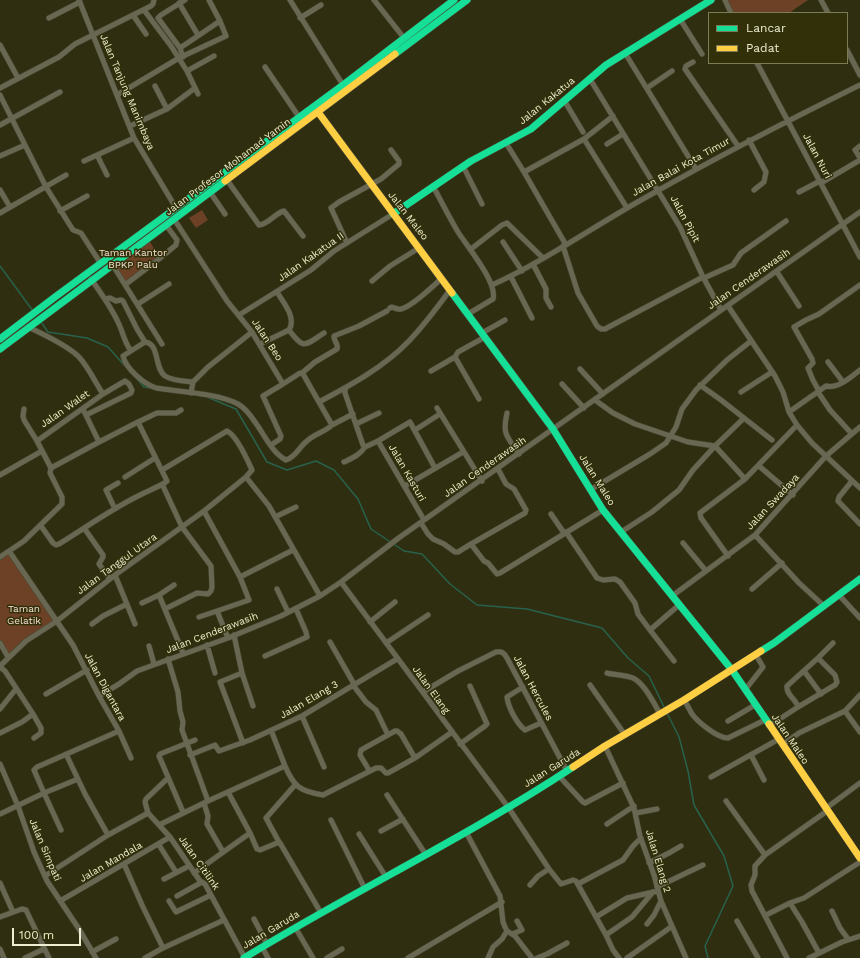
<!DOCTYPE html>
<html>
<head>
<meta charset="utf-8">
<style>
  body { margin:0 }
  #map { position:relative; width:860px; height:958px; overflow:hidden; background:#2f2e11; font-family:"Work Sans",sans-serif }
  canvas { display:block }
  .legend { position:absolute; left:708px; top:12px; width:140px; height:52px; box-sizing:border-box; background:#313009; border:1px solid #7c7c59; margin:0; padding:5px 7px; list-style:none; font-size:12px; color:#ededd2 }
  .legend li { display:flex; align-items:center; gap:8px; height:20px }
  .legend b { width:20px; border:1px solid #7c7c59 }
  .scale { position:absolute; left:12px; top:928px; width:69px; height:18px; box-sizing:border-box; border:2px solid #ededd2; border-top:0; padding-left:5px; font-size:12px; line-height:14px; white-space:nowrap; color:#ededd2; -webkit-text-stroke:3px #313009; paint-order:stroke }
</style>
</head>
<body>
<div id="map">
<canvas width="860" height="958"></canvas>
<ul class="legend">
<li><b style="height:5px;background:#16e098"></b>Lancar</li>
<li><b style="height:5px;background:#ffcf43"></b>Padat</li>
</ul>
<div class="scale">100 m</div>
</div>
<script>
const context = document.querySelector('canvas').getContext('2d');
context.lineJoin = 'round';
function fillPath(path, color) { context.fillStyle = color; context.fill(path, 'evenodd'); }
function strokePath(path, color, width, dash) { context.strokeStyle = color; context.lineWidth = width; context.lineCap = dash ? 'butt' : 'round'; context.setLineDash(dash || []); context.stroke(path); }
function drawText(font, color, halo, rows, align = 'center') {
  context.font = font + ' "Work Sans",sans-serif'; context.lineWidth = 3; context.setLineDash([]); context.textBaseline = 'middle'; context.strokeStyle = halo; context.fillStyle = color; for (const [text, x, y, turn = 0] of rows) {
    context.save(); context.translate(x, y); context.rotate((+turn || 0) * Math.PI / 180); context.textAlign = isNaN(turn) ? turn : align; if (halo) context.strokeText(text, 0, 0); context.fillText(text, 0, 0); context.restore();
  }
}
fillPath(new Path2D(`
  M724 0H808L789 13H731Z
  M202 210 208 220 196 228 189 218Z
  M146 234 159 258 125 282 112 266 111 256Z
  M10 550 56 620 8 656 0 642V556Z`), '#6c4126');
strokePath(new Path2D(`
  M0 266 33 311
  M41 322 48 332 87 338 108 347 125 366
  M137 379 144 387 150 388
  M207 397 236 409 267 462 287 470 316 461 334 470 358 499 371 529 404 551 422 554 450 584 477 605 527 609 602 628 628 658 649 676 665 709
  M667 713 679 737 688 771 694 805 724 856 733 886 705 946 708 958`), '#28624c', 1.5);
const street = new Path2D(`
  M79 0 134 138 176 208
  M290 0 343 85
  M374 0 404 38
  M725 0 731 13
  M821 0 828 13
  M179 3 198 35
  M144 10 171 46 187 71 214 56
  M133 15 146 34
  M49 18 80 2
  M300 18 321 5
  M680 19 702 54
  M0 45 18 78
  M180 48 220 21 209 0
  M847 50 860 75
  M625 53 696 169
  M183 57 180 48 158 18 161 15 185 0
  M693 62 686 66 685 69 738 146
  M757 63 860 257
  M265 67 299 117
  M187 71 198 94
  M590 79 680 227 703 277 721 310
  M155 86 167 109
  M0 88 59 57 75 44 151 6 153 4 154 0
  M647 88 672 71
  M0 95 46 187 73 230 81 233 101 264
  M117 95 179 58 226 36 220 21
  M564 100 583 132
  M0 125 60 92
  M130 126 167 109 195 88
  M584 139 627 208
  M749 140 766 172 764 182 754 190
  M506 143 524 172
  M607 144 623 134
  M860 146 855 150 860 158
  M97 155 107 175
  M0 156 25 145
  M84 161 134 138
  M463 166 482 204
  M227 180 259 225C269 224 275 213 284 211L303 236
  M821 183 860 160
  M433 186C441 201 449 217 458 232 467 246 498 283 493 299L468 314
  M0 190 10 207
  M210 192 225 214
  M799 192 820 181
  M60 211 87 196
  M0 213 66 175
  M174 219 227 301 252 332 283 384 300 373 303 374 332 425 353 414
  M503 242 522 271
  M347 243 331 208 339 202 381 179 399 164V161L391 150
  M566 245 524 172 584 139 613 116
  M563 246 578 293 597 326 601 329H605L703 277
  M471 249 502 225 507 223 543 258
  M112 264 162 344
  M533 264 546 289V298L551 307
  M777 272 799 306
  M511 277 532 318
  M704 278 733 265 741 253 786 221
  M91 279C101 293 111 307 118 322 123 332 124 342 131 351
  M372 281 390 266 419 248
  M126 284 159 259 176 245 177 240 166 225
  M492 285C547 260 597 224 650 195 719 156 789 120 860 85
  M105 299 110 298 116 301 121 300 123 301 137 329 145 342C160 344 154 368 165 376 173 381 184 381 193 382
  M138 304 169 284
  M728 306 775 376 783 392 789 412 797 425 812 443 860 488
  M390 308 392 307C395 308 398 310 401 309 412 307 433 286 441 279
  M239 315 311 270 334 251 393 214
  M28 327C41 333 69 347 79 357 89 368 95 382 103 394L37 441 51 468
  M289 330C304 350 304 346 324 333
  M482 333 505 320
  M145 342 123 356C126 369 144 384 156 388 180 392 217 393 238 404 245 408 251 416 255 422 264 434 272 453 286 460 296 457 299 447 307 441 314 434 325 432 332 425
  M260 344 289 330C297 318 283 302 277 292
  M455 357 479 399
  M828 362 843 382
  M580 369 603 394
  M431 371 455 357 458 352 485 337
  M302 373 315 362 337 349C339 344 333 340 334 336L359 326 387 311
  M562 384 584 408
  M700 385 721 400 772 440
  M346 388 345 390V393L363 445 365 447 378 441 424 520
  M819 391C814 383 811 377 808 368L813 363 812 359 794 327 806 320 819 314 860 285
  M741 392 772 372
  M818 392 830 410 852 434
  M191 393 193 382 208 367 252 332
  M595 400 613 413 635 424 688 442 715 446 745 479
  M319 402C351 385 384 367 409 341 424 325 437 308 450 290
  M437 408 482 481
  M24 409 23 416 24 420 37 441
  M789 412 826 386C838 389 851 377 860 370
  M507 413C502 435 507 436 519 454
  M86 415 131 393 132 390 129 384 125 381 103 394
  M138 422 157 413H176L181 410
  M356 424 379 413
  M415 430 440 414
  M378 441 410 422 435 468
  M271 445 280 439 281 436 263 396 283 384
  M344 462C352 458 360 455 365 447
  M759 466 793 495
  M51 468 99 442
  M498 469 506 484 514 489 526 510 525 513 471 544 484 561 488 563 497 574 500 573 603 510
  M0 475 42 451
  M125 477 155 458
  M246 477 269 506 320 596
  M852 481 839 497 838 501 860 524
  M163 486 182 527 211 566 212 587 211 591 208 594 197 593 165 609
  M405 486 463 452
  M590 490 650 454 666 443 676 427 682 409 696 390 727 360 751 341
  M115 509 106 490 118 483
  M204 511 240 577 293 550
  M551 514 564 533
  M275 517 296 507
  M421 523 428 534 433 539 444 544 455 552H458L471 544
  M41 526 53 543 56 545 59 544C85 528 110 510 138 496 143 493 165 484 167 481L138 422 99 442 83 409
  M84 528 103 555V557L99 564 110 579
  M566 532 597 578 603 580 615 579 620 582 635 603 638 614 650 630 679 605
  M621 532 652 512 679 490 693 470 715 446 744 418
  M755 535 799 583 824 606
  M683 543 706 571
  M9 551 73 645 99 696 119 731 131 758
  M728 556 701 518 700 513 745 479 797 425
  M0 557 24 541 62 504V497L50 473 51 468
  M115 575 135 624
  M341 582 508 807 549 869 561 884 573 880 576 881 606 935 613 950 619 958
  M174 585 159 595 183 653
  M277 589 288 612
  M752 589 782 563
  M839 595 860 618
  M672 596 755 535 826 456 860 427
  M142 603 159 595
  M199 617 217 611
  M370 622 395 602
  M92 624 103 616 127 604
  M650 630 674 661
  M234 635 242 673
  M228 638 217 611 249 600 240 577
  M330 642 354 684
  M0 643 8 657
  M386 643 428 615
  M207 645 215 673
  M149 646 154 664
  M265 656 307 637 306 632 296 609
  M168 659 178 692 180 711 183 722 182 730 208 801
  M0 666 26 641 57 621 115 575 204 511 246 477 252 470C248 461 236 435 227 431L162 470
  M0 667 5 671 33 714 22 722 0 733
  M804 671 821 694
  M607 673C615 675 625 675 633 678 644 683 654 703 660 714
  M353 685 366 702 376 710 388 735
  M590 685 625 735
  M523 687 507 697C508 707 517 724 525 730L541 723
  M745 690 763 667 756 655
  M423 692 458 671 496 652C502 651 504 653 507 658L567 771
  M46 694 87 670
  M99 696 119 684 137 671 228 638 281 616 320 596 341 582 400 537 860 212
  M684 700C687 704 689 709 692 714 698 722 717 738 728 738L765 720
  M798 707 835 685 837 682 835 675 818 658
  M0 709 16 689
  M845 711 860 732
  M33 714 41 728V733L34 738
  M302 716 324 767
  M728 721 755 705
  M769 726 798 707C796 699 786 695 787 686L818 658 833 643
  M243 743 220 682 242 673 253 706
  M460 744 485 726 487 724 470 686
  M782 745 799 733 845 711 860 695
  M605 746 634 808 640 836 654 875 661 901 686 958
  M66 754 85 794 108 835
  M190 755 215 745 219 751 250 740 302 716 397 659
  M751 755 764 780
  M0 764 18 806 34 852 47 881 79 929 96 958
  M285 766C294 787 300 791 323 795L376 768H381L386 773H388L415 758 452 732
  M369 770 360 755 361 750 395 731H397L401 734 415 758
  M559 776 583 802 585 803 623 783
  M711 777 779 739
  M168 778 146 799 145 802 148 813 170 837 200 881 205 884 245 958
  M228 792 250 833 257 849 260 850 277 843H280L321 913
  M387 795 426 855
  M726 801 765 855
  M204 803 208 816 207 824 223 852
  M825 809 860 783
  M183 812 159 756 160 754 195 740
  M636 813 657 809
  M0 814 44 793 34 770 37 767 119 731
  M331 820 365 889
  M607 824 634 806
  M159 825 208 801 285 766 271 730
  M61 830 44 793 78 779
  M381 831 403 819
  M466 832 500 896 503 922 505 927 507 931 515 936 532 958
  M359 834 386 877
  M279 842 266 818 295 785
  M159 845 176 872
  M649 863 669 853 681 846
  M124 864 142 905 163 948 145 958
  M194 873 250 833
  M45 876 108 835 148 813
  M164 879 189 866
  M0 883 13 912
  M578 884 623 860 633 846 641 838
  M530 885 538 876 549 869
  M657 887 703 865
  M177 896 202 882
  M60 901 170 837
  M169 901 176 912 211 895
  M790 903 802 922 819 953
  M832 911 840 928 848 939
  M766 915 790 903 804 898 860 862
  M0 917 22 909 26 910 49 958
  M596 917 627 898 658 891
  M254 919 267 944
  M737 921 758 958
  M647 924 654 915 661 901
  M295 927 313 958
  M512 934 522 930 517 921
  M606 935 632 917 653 892
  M262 947 268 958
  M163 948 224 920
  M0 949 4 958
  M92 952 116 939
  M25 958 44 949
  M327 958 342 949
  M408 958 502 902
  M488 958 493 947 502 939 507 931
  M537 958 547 954 567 943
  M627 958 671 927
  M787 958 752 891 751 885 755 875V866L765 855 827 811
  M809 958 842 942 860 936`);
const fast = new Path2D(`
  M395 54 467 0
  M393 214 471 161 531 129 606 65 711 0
  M452 293 553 429 603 510 732 670 769 724
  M0 339 55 297 343 85 454 0
  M0 349 225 181
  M761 651 774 643 860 579
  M244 958C352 892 467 837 573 767`);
const slow = new Path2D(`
  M318 112 452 293
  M225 181 395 54
  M769 724 860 858
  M573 767 605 746 684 700 761 651`);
strokePath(street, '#474631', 6);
strokePath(fast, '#474631', 8);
strokePath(slow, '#474631', 8);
strokePath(street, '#676752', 5);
strokePath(fast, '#16e098', 7);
strokePath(slow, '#ffcf43', 7);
drawText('10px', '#ededd2', '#313009', [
  ["Jalan Tanjung Manimbaya",127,92,67],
  ["Jalan Kakatua",547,101,-39],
  ["Jalan Nuri",817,156,62],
  ["Jalan Profesor Mohamad Yamin",228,167,-37],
  ["Jalan Balai Kota Timur",681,167,-29],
  ["Jalan Maleo",408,216,52],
  ["Jalan Pipit",685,219,62],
  ["Jalan Kakatua II",311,257,-35],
  ["Jalan Cenderawasih",749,279,-35],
  ["Jalan Beo",267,340,57],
  ["Jalan Walet",65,409,-35],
  ["Jalan Cenderawasih",485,467,-35],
  ["Jalan Kasturi",407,473,60],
  ["Jalan Maleo",597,480,58],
  ["Jalan Swadaya",773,502,-47],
  ["Jalan Tanggul Utara",117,564,-36],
  ["Jalan Cenderawasih",212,633,-21],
  ["Jalan Digantara",105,687,62],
  ["Jalan Hercules",533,688,62],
  ["Jalan Elang",431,690,54],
  ["Jalan Elang 3",309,700,-30],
  ["Jalan Maleo",790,739,56],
  ["Jalan Garuda",552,768,-32],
  ["Jalan Simpati",45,850,67],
  ["Jalan Elang 2",658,861,73],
  ["Jalan Mandala",111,862,-30],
  ["Jalan Citilink",199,863,55],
  ["Jalan Garuda",271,930,-31]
]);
drawText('10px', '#f6ded2', '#313009', [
  ["Taman Kantor",133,253],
  ["BPKP Palu",133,265],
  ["Taman",24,609],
  ["Gelatik",24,621]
]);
</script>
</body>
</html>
